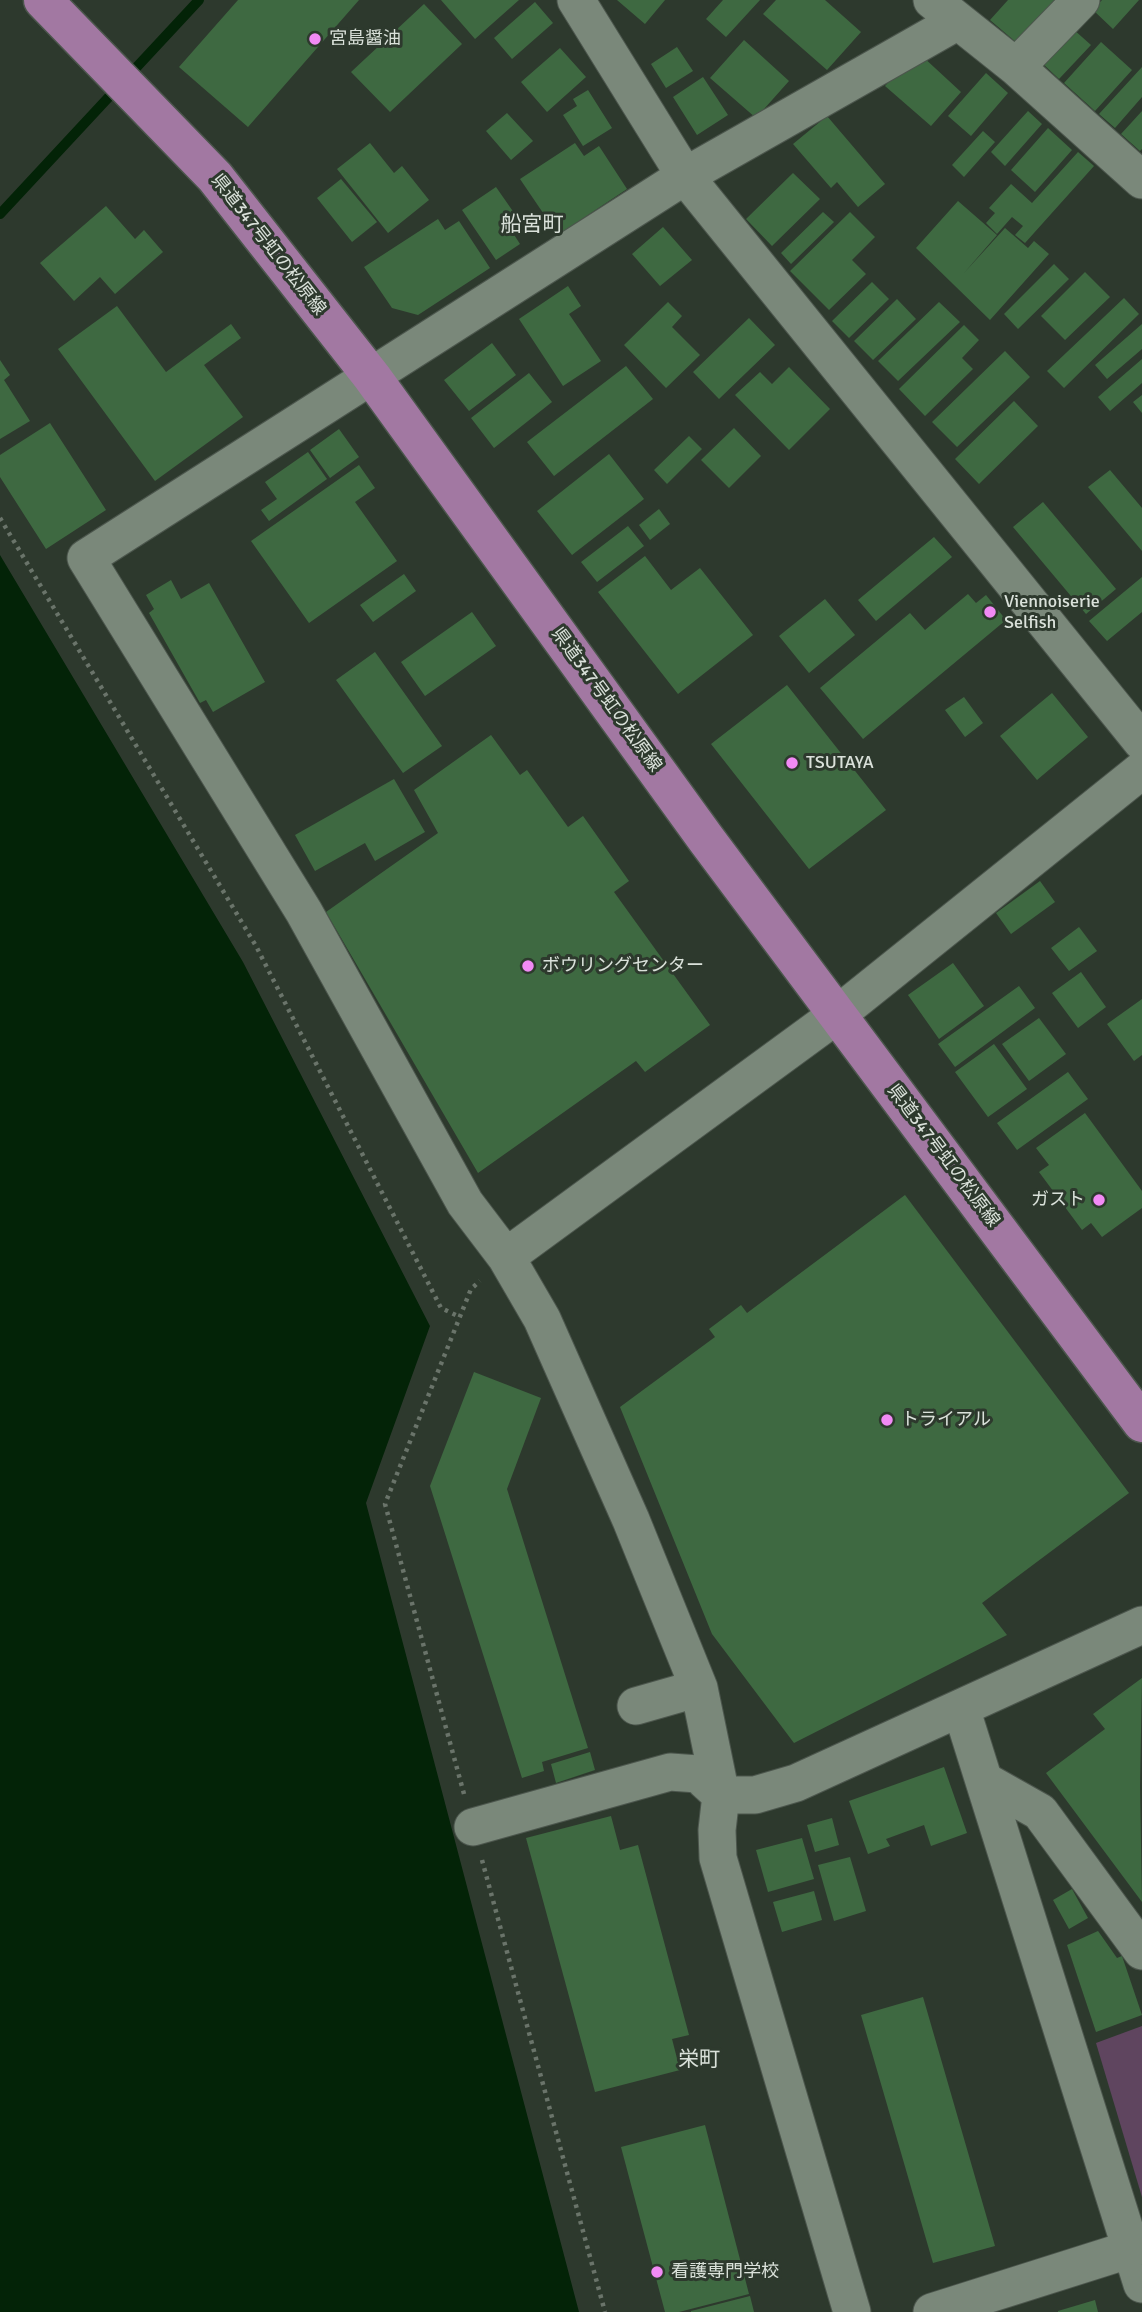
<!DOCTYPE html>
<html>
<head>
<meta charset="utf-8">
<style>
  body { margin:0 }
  canvas { display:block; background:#2d392d }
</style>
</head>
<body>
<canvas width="1142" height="2312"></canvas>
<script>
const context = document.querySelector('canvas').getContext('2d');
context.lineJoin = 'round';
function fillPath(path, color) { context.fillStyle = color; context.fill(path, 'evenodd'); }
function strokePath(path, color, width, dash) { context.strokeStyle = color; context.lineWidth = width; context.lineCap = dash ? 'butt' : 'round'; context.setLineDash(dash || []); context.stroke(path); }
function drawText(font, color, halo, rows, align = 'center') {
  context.font = font + ' Signika,"Noto Sans JP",sans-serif'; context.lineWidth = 6; context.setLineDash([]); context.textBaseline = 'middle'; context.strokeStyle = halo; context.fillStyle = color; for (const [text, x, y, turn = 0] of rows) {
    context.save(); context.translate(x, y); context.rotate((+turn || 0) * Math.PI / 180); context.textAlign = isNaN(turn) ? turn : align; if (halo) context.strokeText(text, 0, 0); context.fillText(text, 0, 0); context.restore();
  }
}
fillPath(new Path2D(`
  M1142 2026V2197L1096 2043Z`), '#5f455f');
fillPath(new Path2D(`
  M0 555 243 962 430 1326 366 1503 579 2312H0Z`), '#032307');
strokePath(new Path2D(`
  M0 214 199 0`), '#032307', 10);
fillPath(new Path2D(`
  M238 0H359L248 127 179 67Z
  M441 0H519L475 39Z
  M617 0H665L645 24Z
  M723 0H760L726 37 706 19Z
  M776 0H825L861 32 827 70 763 14Z
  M1008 0H1055L1017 43 990 20Z
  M1102 0H1139L1113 29 1093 10Z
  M535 2 553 23 512 59 494 38Z
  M424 4 462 44 390 112 351 72Z
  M1073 29 1091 45 1059 79 1042 63Z
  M744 40 789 81 756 118 710 78Z
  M1101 42 1132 70 1095 111 1064 83Z
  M677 47 693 71 666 88 651 64Z
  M560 48 586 77 547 112 521 82Z
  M922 56 961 92 931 126 885 86 906 62Z
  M1142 67V97L1115 128 1099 114Z
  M986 73 1008 93 971 136 948 116Z
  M703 77 728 115 697 135 673 97Z
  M588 90 612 128 583 146 563 115 577 106 573 99Z
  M1028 111 1042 124 1005 166 991 152Z
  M1142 111V149L1140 151 1121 134Z
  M507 113 533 141 511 160 486 131Z
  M827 116 885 184 858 207 837 182 831 188 793 144Z
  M1048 128 1072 150 1035 192 1011 170Z
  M983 131 995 142 964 177 952 165Z
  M370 143 394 173 402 166 429 200 388 233 337 169Z
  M575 143 584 156 599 146 627 189 558 235 520 179Z
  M1078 152 1094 166 1025 243 1015 235 1023 226 1012 217 997 234 986 223 995 213 989 208 1011 184 1032 203Z
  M793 173 820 199 772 246 746 219Z
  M341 179 377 222 352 242 317 198Z
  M496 187 519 220 509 227 520 244 496 260 462 210Z
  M958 201 997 235 964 273 1005 228 1028 248 1034 241 1049 254 990 320 916 248Z
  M106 206 135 239 144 230 163 252 115 294 100 277 74 301 40 263Z
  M823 212 834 222 791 264 781 253Z
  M850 212 875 237 852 260 866 274 829 310 790 271Z
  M438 219 445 230 459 221 490 268 418 315 392 308 364 267Z
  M663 227 692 260 660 286 632 254Z
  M1054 264 1069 279 1018 329 1004 314Z
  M1085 272 1110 297 1065 340 1041 316Z
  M872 282 889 299 849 338 832 321Z
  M568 286 581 306 569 314 601 361 563 386 519 319Z
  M1124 298 1139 314 1064 388 1047 371Z
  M897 299 916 319 873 360 854 341Z
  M668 302 682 316 672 327 700 355 666 388 624 345Z
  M939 302 960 322 898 381 878 361Z
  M117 306 166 372 231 324 241 338 204 365 243 417 155 481 58 349Z
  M749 318 775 345 719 399 693 372Z
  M1142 324V349L1107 379 1095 365Z
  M964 325 979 340 962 358 973 369 925 416 899 389Z
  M492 343 516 375 469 411 444 380Z
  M1005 351 1030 377 957 447 932 422Z
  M1142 359V383L1110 411 1098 397Z
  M0 360 10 375 4 380 30 421 0 439Z
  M626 366 653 399 554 476 527 442Z
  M789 367 830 409 789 450 735 395 760 372 772 384Z
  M529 373 552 402 494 448 471 418Z
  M1142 395V413L1133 402Z
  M1014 401 1038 426 979 484 955 459Z
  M50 423 106 510 46 549 0 477V455Z
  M734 428 761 456 729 488 701 460Z
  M339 429 359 457 330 478 310 450Z
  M689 436 702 449 667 484 654 470Z
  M308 452 327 479 269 521 261 510 277 499 265 482Z
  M609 454 644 499 572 555 537 511Z
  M359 465 375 488 355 502 397 561 309 623 251 541Z
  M1110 470 1142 508V551L1088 487Z
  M1043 502 1116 589 1086 614 1013 527Z
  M659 509 670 524 650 540 639 525Z
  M628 526 644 546 597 582 581 562Z
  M934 537 952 557 876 621 858 600Z
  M645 556 671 590 700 568 753 635 678 694 598 592Z
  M404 574 416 591 373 622 360 605Z
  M1142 577V612L1107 641 1089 621Z
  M171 580 181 599 209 583 265 682 213 712 206 700 200 703 149 613 154 609 146 595Z
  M968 594 976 603 986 595 1006 620 863 739 820 688 910 613 925 630Z
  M825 599 855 635 809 673 779 636Z
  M472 612 496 646 425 696 401 662Z
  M375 652 442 746 403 773 336 680Z
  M787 685 886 810 809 869 711 744Z
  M1052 693 1088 737 1037 780 1000 736Z
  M964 697 983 723 965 737 945 710Z
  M491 735 520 775 527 770 568 827 583 816 629 881 614 892 710 1025 645 1072 636 1061 478 1173 326 912 438 833 414 790Z
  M394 779 425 832 375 861 365 843 315 871 295 835Z
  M1040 881 1055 902 1011 934 996 913Z
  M1079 927 1097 951 1069 971 1051 948Z
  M953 963 984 1006 939 1039 908 995Z
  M1081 972 1106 1007 1078 1028 1052 993Z
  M1019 986 1035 1008 955 1067 938 1044Z
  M1142 999V1055L1134 1061 1107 1024Z
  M1039 1018 1066 1054 1029 1081 1002 1044Z
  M994 1044 1027 1089 988 1117 955 1072Z
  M1068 1072 1088 1099 1017 1150 997 1123Z
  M1085 1113 1142 1191V1208L1102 1237 1091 1223 1082 1230 1039 1172 1049 1165 1036 1148Z
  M905 1195 1129 1493 982 1603 1007 1635 794 1743 712 1634 620 1407 715 1337 709 1329 741 1305 747 1313Z
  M474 1372 541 1398 507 1489 588 1748 542 1762 544 1771 522 1778 430 1486Z
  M1142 1678 1140 1786 1142 1902 1046 1773 1105 1729 1093 1714Z
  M590 1752 595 1770 556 1783 551 1764Z
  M944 1767 967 1833 931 1846 924 1825 886 1839 890 1846 868 1854 849 1801Z
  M611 1816 620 1850 638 1845 689 2035 672 2039 680 2070 595 2092 526 1838Z
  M832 1818 839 1845 815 1852 807 1825Z
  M802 1838 814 1879 768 1892 756 1850Z
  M850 1857 866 1911 834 1921 818 1865Z
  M1072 1889 1088 1918 1069 1929 1053 1900Z
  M814 1891 822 1920 782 1932 773 1902Z
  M1098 1931 1117 1958 1122 1956 1142 2015 1096 2032 1067 1945Z
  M923 1997 995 2246 933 2263 861 2015Z
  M705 2125 749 2294 679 2312H665L621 2147Z
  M750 2296 754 2312H691V2311Z
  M1095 2300 1098 2312H1058V2311Z`), '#3e6941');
const minor = new Path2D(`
  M576 0 685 176 1142 742
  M932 0 1016 67 1142 180
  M1016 67 1081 0
  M506 1257 838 1014 1142 770
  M636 1706 699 1688
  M961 1708 1142 2284
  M985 1781 1040 1812 1142 1951
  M473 1827 670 1772 698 1774 721 1795H755L796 1783 1142 1625
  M852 2312 718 1858 717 1830 721 1795 699 1688 631 1520 542 1319 506 1257 465 1203 304 912 86 558 685 176 958 21
  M932 2312 1131 2249 1142 2243`);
const major = new Path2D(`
  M43 0 215 177 372 377 706 839 1142 1423`);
strokePath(minor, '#4c564d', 39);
strokePath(major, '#4c564d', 41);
strokePath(new Path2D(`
  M0 518 256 946 441 1308 460 1317
  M464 1794 385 1504 471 1289 480 1281
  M482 1860 605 2312`), '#6a746a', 4.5, [3.5, 5]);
strokePath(minor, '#7a887a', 37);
strokePath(major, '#a278a2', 38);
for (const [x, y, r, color] of [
  [315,39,7,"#f18af4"],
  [990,612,7,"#f18af4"],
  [792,763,7,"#f18af4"],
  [528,966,7,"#f18af4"],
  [1099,1200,7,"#f18af4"],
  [887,1420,7,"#f18af4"],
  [657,2272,7,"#f18af4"]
]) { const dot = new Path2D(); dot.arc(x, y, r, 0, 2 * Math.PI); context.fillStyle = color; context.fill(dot); strokePath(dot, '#2d392d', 2.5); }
drawText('18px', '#dae1da', '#2d392d', [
  ["宮島醤油",329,39],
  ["Viennoiserie",1004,602],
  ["Selfish",1004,623],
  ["TSUTAYA",806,763],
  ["ボウリングセンター",542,966],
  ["ガスト",1085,1200,"right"],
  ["トライアル",901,1420],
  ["看護専門学校",671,2272]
], 'left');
drawText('18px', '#dae1da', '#2d392d', [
  ["県道347号虹の松原線",268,245,52],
  ["県道347号虹の松原線",606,700,54],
  ["県道347号虹の松原線",943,1156,53]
]);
drawText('21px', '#dae1da', '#2d392d', [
  ["船宮町",532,225],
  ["栄町",699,2060]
]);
</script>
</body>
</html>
